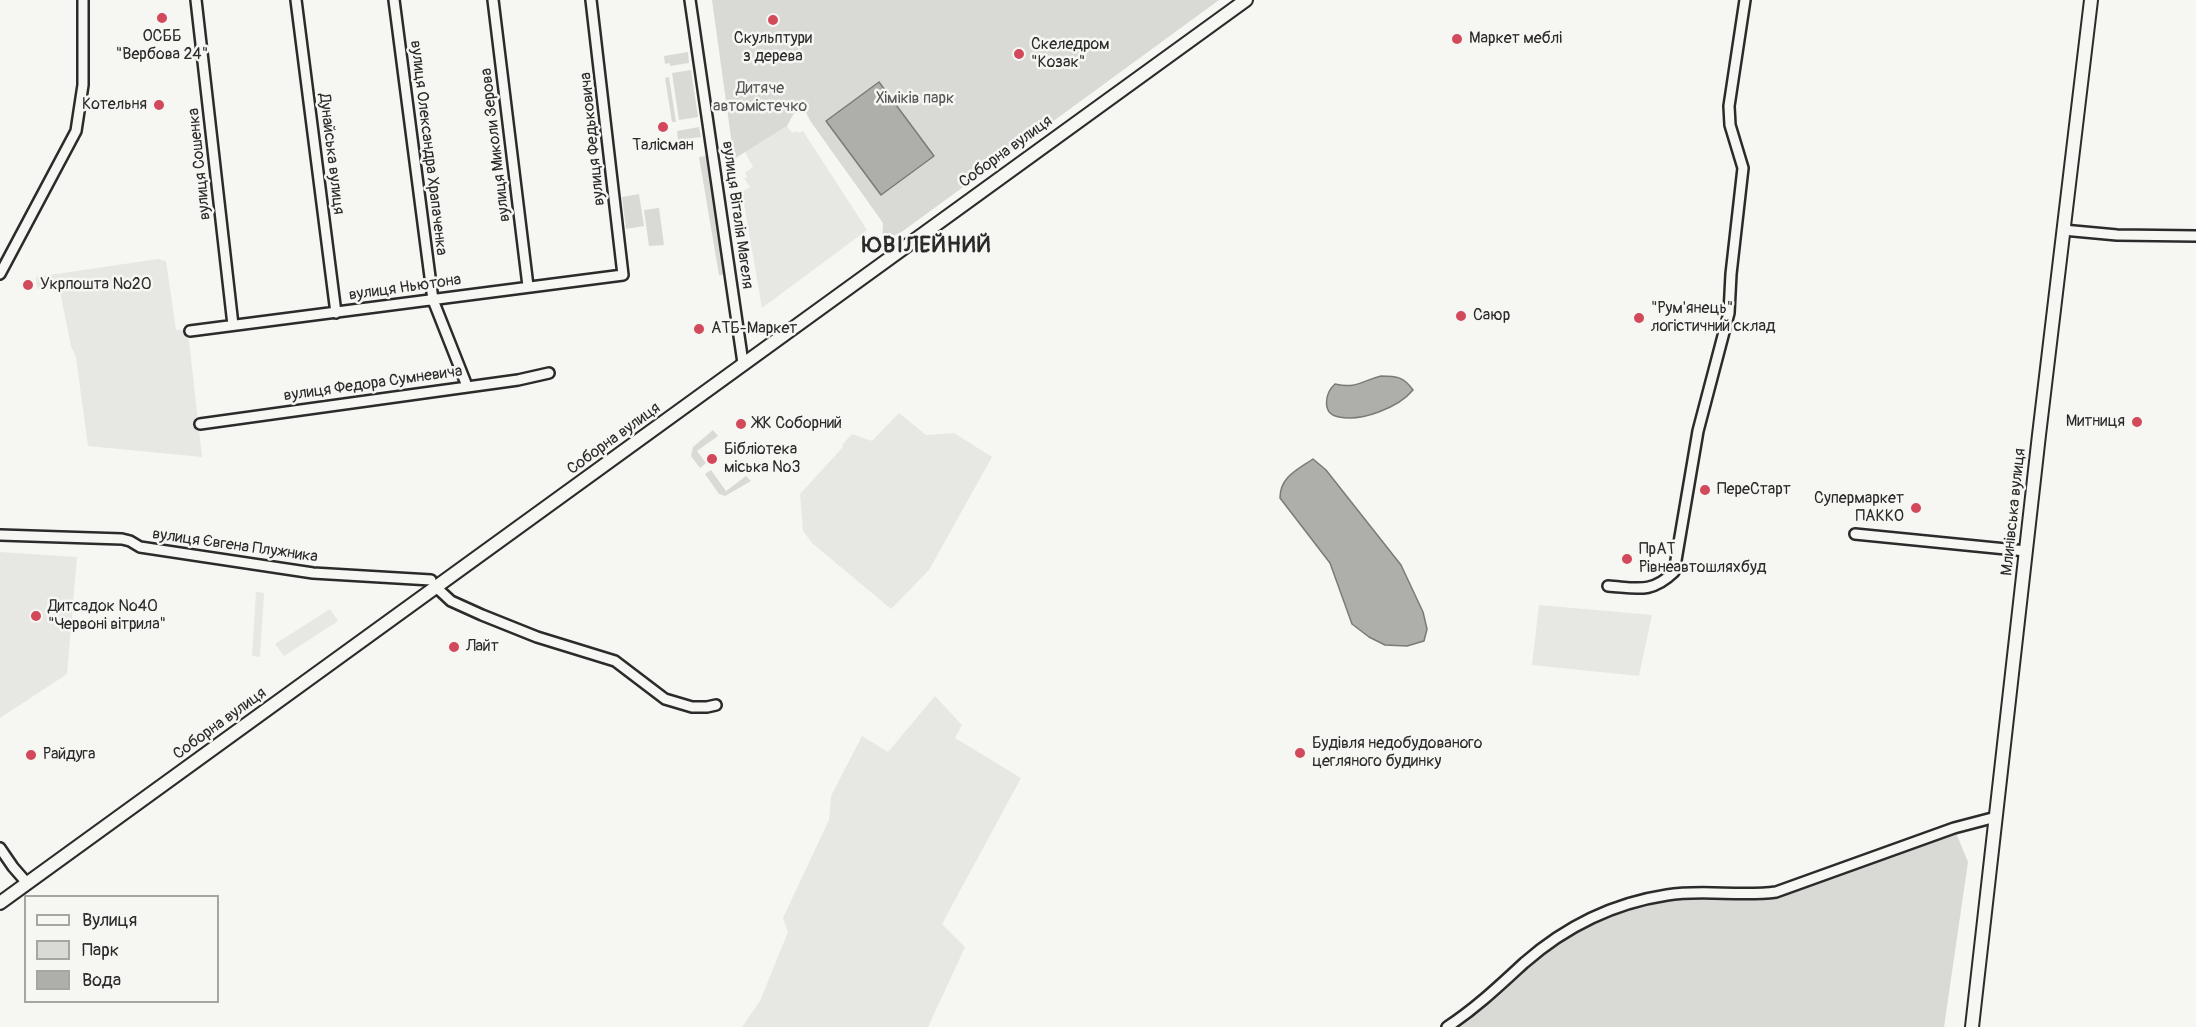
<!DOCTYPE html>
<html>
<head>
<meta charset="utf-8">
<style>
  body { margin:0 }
  #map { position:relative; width:2196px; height:1027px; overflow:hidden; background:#f6f6f2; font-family:Pangolin,sans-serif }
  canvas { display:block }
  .legend { position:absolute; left:24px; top:895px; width:195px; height:108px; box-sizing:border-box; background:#f6f6f2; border:2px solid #a5a5a2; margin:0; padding:8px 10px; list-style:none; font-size:18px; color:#2b2b2b }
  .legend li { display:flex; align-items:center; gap:12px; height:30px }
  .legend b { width:30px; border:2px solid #a5a5a2 }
</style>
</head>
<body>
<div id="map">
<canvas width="2196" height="1027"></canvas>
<ul class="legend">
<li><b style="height:8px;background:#f6f6f2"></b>Вулиця</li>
<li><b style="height:16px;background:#d9d9d5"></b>Парк</li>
<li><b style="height:16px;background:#aeaeab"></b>Вода</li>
</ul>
</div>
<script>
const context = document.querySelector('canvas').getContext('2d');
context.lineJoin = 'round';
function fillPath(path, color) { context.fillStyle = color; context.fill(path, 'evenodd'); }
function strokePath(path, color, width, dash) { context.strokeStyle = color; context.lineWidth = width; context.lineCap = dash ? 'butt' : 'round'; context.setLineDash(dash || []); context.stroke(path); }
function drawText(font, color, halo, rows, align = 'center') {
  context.font = font + ' Pangolin,sans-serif'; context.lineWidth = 5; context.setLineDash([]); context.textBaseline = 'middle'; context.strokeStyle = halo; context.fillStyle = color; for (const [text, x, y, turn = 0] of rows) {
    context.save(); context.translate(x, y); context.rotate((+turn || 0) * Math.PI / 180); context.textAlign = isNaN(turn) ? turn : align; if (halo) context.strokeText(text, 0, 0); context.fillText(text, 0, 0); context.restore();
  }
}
fillPath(new Path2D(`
  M787 126 792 133 796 131 798 133 803 131 867 230 762 308 742 192 750 187 744 178 747 177 745 173 753 167 745 152Z
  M158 259 166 261 176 330H185L189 341 202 457 88 446 76 357 71 346 59 287 37 289 36 277Z
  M899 413 926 435 954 433 992 457 929 570 891 609 812 543 803 531 800 494 843 447 842 445 852 434 872 441Z
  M0 552 77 557 67 674 0 718Z
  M256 592 264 593 260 657 252 656Z
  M1539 605 1652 615 1639 676 1532 665Z
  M330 609 338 621 284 656 275 644Z
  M935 696 962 725 955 738 1021 778 942 924 965 947 928 1027H742L760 1001 788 932 783 918 829 820 831 796 862 736 888 752Z`), '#e7e7e3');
fillPath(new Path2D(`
  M712 0H1219L903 231 882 242 883 224 881 220 811 122 800 102 787 126 734 159Z
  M688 52 689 63 670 66V63L665 64 664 56Z
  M691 70 698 117 679 120 672 73Z
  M669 77 676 122H672L665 78Z
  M699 127 701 137 678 140 677 131Z
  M706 156 724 275H719L699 157Z
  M639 194 644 226 626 229 622 197Z
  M659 208 664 245 649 246 644 210Z
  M713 430 718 436 697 451 706 463 700 468 691 456 693 447Z
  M711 470 726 491 746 476 751 481 725 496 719 494 705 474Z
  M1954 828 1968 862 1944 1027H1447L1573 928 1669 894 1754 895Z`), '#d9d9d5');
const water = new Path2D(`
  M879 82 934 156 881 195 826 121Z
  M1381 376C1397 376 1404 377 1413 390 1399 407 1362 422 1339 417 1321 414 1325 393 1335 384 1357 389 1361 381 1381 376Z
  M1313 459 1326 470 1401 565 1423 612 1427 629 1424 641 1407 646 1385 645 1369 637 1352 624 1330 563 1280 498C1280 477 1297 470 1313 459Z`);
fillPath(water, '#aeaeab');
strokePath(water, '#7a7a78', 1.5);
const minor = new Path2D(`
  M196 0 233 325
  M296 0 336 313
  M394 0 433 300 467 386
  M493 0 528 286
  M690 0 743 363
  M2063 230 2117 235 2196 236
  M0 274 76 131 83 85V0
  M190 331 623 275 591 0
  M200 424 518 380 549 373
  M1855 534 2026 551
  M0 535 122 539 130 541 140 547 313 573 431 580
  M1608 586C1637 588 1651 594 1674 572L1698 431 1729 313 1731 274 1743 168 1730 125 1729 106 1745 0
  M437 588 451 601 482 615 537 637 615 661 665 699 692 707H707L716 705
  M0 848 13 867 27 883
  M1447 1027C1476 1008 1499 986 1524 963 1565 927 1614 903 1667 895 1703 889 1740 897 1776 892L1954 828 1996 817`);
const major = new Path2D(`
  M0 903 1246 0
  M1972 1027 2039 435 2091 0`);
strokePath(minor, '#2b2b2b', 14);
strokePath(major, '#2b2b2b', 16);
strokePath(minor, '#f6f6f2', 9);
strokePath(major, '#f6f6f2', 12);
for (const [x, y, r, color] of [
  [162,18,6,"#d1495b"],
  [773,20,6,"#d1495b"],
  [1457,39,6,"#d1495b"],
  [1019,54,6,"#d1495b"],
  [159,105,6,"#d1495b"],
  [663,127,6,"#d1495b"],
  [28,285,6,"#d1495b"],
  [1461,316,6,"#d1495b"],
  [1639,318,6,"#d1495b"],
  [699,329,6,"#d1495b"],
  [2137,422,6,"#d1495b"],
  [741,424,6,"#d1495b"],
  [712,459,6,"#d1495b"],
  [1705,490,6,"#d1495b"],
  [1916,508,6,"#d1495b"],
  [1627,559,6,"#d1495b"],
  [36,616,6,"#d1495b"],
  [454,647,6,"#d1495b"],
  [1300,753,6,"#d1495b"],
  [31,755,6,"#d1495b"]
]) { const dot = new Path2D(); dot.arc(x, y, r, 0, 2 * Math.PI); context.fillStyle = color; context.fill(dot); strokePath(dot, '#f6f6f2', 2); }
drawText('16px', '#2b2b2b', '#f6f6f2', [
  ["ОСББ",162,37,"center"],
  ["\"Вербова 24\"",162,55,"center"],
  ["Скульптури",773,39,"center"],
  ["з дерева",773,57,"center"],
  ["Маркет меблі",1469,39],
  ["Скеледром",1031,45],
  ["\"Козак\"",1031,63],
  ["Котельня",147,105,"right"],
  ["Талісман",663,146,"center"],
  ["Укрпошта №20",40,285],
  ["\"Рум'янець\"",1651,309],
  ["логістичний склад",1651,327],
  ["Саюр",1473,316],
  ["АТБ-Маркет",711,329],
  ["Митниця",2125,422,"right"],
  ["ЖК Соборний",753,424],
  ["Бібліотека",724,450],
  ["міська №3",724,468],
  ["ПереСтарт",1717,490],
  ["Супермаркет",1904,499,"right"],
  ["ПАККО",1904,517,"right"],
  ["ПрАТ",1639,550],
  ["Рівнеавтошляхбуд",1639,568],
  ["Дитсадок №40",48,607],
  ["\"Червоні вітрила\"",48,625],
  ["Лайт",466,647],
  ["Будівля недобудованого",1312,744],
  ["цегляного будинку",1312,762],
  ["Райдуга",43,755]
], 'left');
drawText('16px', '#565656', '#f6f6f2', [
  ["Дитяче",760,89],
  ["автомістечко",760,107],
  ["Хіміків парк",915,99]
]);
drawText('16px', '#2b2b2b', '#f6f6f2', [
  ["вулиця Федьковича",593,139,-96],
  ["вулиця Миколи Зерова",496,145,-97],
  ["вулиця Олександра Храпаченка",428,148,83],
  ["Соборна вулиця",1006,152,-36],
  ["Дунайська вулиця",331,154,83],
  ["вулиця Сошенка",200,164,-96],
  ["вулиця Віталія Магеля",737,215,82],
  ["вулиця Ньютона",405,288,-8],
  ["вулиця Федора Сумневича",373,384,-8],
  ["Соборна вулиця",614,439,-36],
  ["Млинівська вулиця",2014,512,-84],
  ["вулиця Євгена Плужника",235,546,8],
  ["Соборна вулиця",220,724,-36]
]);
context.letterSpacing = '1.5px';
drawText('bold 22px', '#2b2b2b', '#f6f6f2', [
  ["ЮВІЛЕЙНИЙ",927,246]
]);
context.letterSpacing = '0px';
</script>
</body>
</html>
